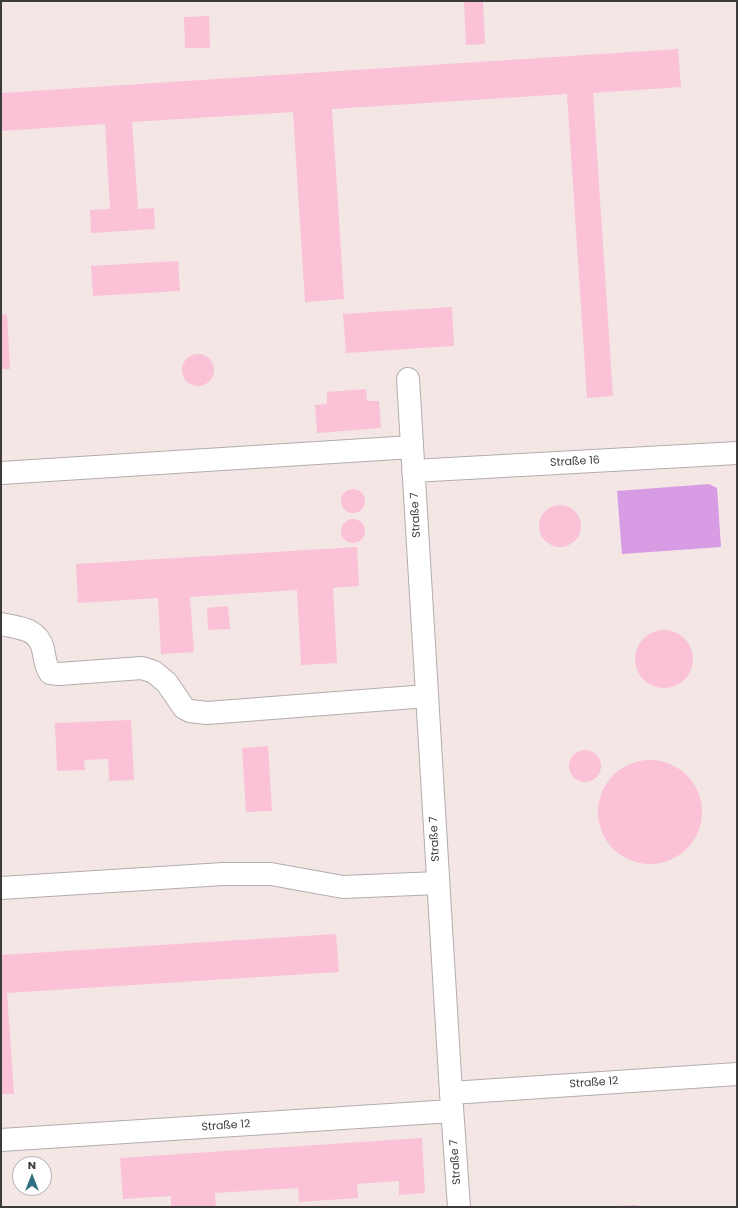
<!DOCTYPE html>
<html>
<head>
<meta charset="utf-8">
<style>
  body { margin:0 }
  #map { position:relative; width:738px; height:1208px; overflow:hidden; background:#fcf6f6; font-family:Poppins,sans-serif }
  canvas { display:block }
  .frame { position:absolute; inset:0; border:2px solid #3c3a3a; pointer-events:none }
  .north { position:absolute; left:12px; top:1156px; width:40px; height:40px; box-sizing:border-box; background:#fff; border:1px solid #b1b0b0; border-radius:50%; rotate:0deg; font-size:11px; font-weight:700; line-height:16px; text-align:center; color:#3c3a3a }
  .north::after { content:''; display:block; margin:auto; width:14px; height:18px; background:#307084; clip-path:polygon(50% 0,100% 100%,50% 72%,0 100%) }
</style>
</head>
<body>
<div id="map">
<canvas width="738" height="1208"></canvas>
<div class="frame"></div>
<div class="north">N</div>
</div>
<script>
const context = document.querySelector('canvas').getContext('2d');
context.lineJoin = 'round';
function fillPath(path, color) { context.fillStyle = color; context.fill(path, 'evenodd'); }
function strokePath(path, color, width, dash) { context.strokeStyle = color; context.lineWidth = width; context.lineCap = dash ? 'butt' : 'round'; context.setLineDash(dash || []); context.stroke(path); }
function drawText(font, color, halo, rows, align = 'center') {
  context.font = font + ' Poppins,sans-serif'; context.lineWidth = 3; context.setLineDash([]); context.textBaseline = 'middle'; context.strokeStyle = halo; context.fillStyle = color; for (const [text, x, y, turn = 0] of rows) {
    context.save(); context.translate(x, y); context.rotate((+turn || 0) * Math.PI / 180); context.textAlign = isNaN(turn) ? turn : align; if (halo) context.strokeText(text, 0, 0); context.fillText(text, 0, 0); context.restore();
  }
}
fillPath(new Path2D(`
  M1 1H737V1207H1ZM20 1164H44V1188H20Z`), '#f4e6e5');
fillPath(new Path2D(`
  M709 484 717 488 721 547 622 554 617 491Z`), '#d89ce4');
fillPath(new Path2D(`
  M464 1H483L485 44 466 45Z
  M209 16 210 48H185L184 17Z
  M678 49 681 87 593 93 613 396 587 398 567 94 332 109 344 299 305 302 293 112 132 122 138 209 154 208 155 229 91 233 90 210 110 209 105 124 1 131V93Z
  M178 261 180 291 93 296 91 266Z
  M452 307 454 346 346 353 343 314Z
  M7 314 10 369H1V315Z
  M182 370a16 16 0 1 1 32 0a16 16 0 1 1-32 0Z
  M366 389 367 401H379L381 428 317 433 315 405 327 404V392Z
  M341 501a12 12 0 1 1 24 0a12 12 0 1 1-24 0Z
  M539 526a21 21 0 1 1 42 0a21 21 0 1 1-42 0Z
  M341 531a12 12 0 1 1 24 0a12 12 0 1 1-24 0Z
  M357 547 359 586 333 588 337 663 301 665 297 590 190 597 194 652 161 654 158 598 78 603 76 564Z
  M228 606 230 629 208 630 207 608Z
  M635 659a29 29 0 1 1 58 0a29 29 0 1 1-58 0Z
  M131 720 134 780 109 781 108 759 84 760 85 770 57 771 55 723Z
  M268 746 272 811 246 812 242 748Z
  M569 766a16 16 0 1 1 32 0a16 16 0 1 1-32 0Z
  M598 812a52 52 0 1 1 104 0a52 52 0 1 1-104 0Z
  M336 934 339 972 7 993 14 1094H1V955Z
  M422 1138 425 1193 399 1195V1181L357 1184 358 1198 299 1202 298 1188 215 1193 216 1207H171V1196L123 1199 120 1158Z
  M637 1205V1207H620L619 1206Z`), '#fac1d7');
const minor = new Path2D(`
  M408 379 451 1093 459 1207
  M413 471 737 453
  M1 473 412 447
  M1 624C19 628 38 628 43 649 45 658 45 665 50 673L59 674 142 668 154 672 167 683 184 708 190 711 207 713 427 696
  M1 888 223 874H271L343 887 438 883
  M451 1093 737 1074
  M1 1140 452 1111`);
strokePath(minor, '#b2adad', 24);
strokePath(minor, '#fff', 22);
drawText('11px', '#3c3a3a', '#fff', [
  ["Straße 16",575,462,-3],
  ["Straße 7",416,515,-93],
  ["Straße 7",435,839,-93],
  ["Straße 12",594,1083,-4],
  ["Straße 12",226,1126,-4],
  ["Straße 7",456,1162,-94]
]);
</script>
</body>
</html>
